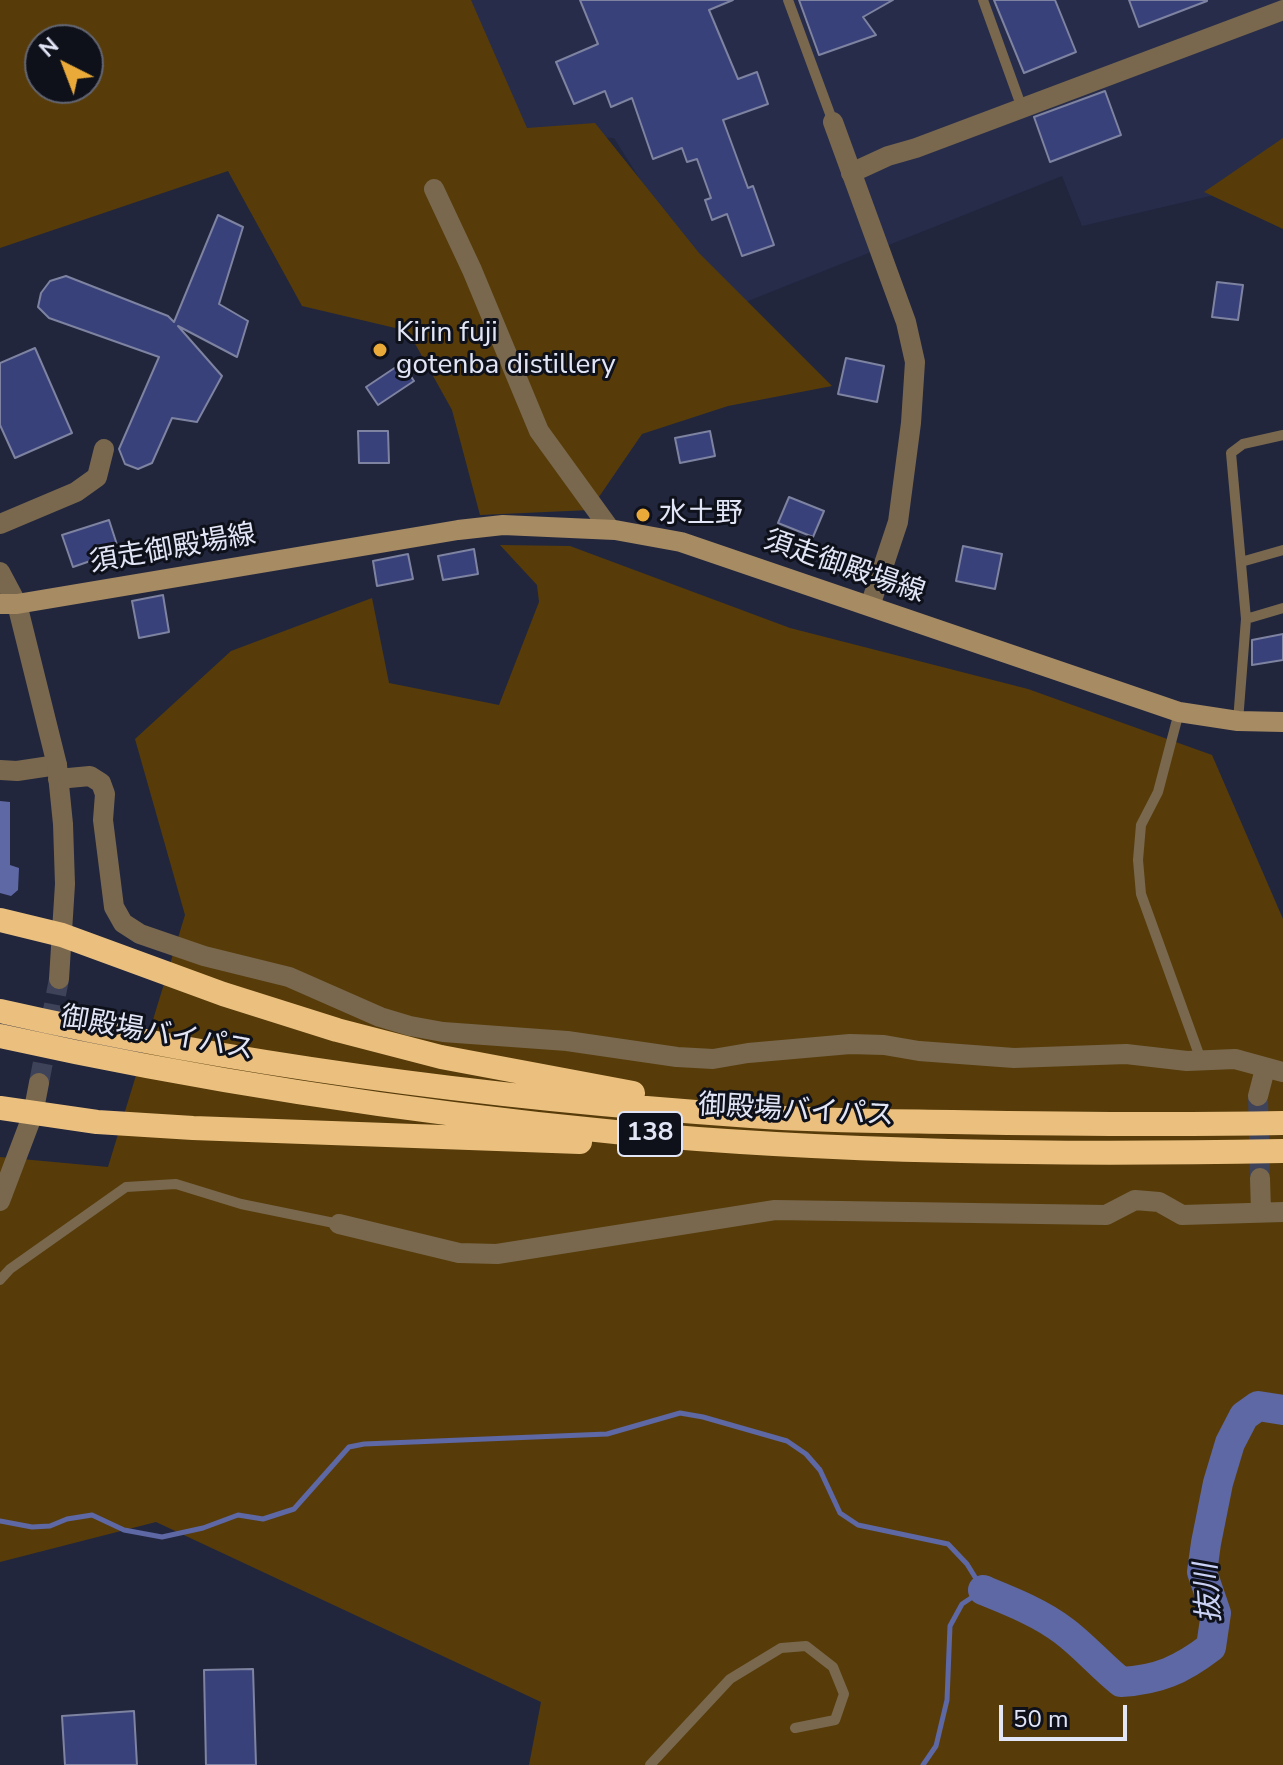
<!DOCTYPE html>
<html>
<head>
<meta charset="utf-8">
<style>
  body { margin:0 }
  #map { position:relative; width:1283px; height:1765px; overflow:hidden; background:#21263d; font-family:"Nunito Sans",sans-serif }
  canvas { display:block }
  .north { position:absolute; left:24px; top:24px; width:80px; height:80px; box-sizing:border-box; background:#0e101a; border:2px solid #626572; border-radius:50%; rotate:318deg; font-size:22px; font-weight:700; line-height:32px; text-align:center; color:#e1e5f5 }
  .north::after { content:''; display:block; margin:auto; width:28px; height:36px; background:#eaaa39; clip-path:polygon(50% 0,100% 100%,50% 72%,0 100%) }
  .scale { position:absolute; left:999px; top:1705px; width:128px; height:36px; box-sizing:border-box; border:4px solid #e1e5f5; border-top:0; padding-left:10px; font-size:24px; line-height:28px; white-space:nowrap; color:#e1e5f5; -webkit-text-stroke:6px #0e101a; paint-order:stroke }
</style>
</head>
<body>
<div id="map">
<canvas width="1283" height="1765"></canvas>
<div class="north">N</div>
<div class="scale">50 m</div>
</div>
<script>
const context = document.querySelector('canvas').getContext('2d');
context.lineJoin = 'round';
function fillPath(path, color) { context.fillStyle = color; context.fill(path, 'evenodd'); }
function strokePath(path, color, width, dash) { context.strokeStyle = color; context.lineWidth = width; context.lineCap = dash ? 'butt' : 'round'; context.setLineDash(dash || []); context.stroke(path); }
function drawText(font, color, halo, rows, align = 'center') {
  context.font = font + ' "Nunito Sans","Noto Sans JP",sans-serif'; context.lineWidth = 6; context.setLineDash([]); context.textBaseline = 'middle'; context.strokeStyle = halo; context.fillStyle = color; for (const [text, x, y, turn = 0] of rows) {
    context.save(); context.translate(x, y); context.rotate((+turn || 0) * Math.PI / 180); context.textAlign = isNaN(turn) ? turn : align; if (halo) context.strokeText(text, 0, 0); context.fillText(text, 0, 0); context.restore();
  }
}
fillPath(new Path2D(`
  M468 0H1283V179L1082 226 1062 176 723 311 614 138 521 133Z`), '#272c4a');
fillPath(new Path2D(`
  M0 0H471L527 128 595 123 699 253 832 386 728 406 642 434 590 510 480 515 452 410 408 331 302 306 228 171 0 248ZM40 40H88V88H40Z
  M1283 138V229L1204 192Z
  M500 545 570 546 790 628 1028 689 1212 755 1283 919V1765H529L541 1702 156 1522 0 1562V1157L108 1167 185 915 135 739 231 651 372 598 389 683 499 705 539 602 537 585Z`), '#573c0a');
fillPath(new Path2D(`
  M0 801 10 802V865L19 868 18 890 11 896 0 893Z`), '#5e68a5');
strokePath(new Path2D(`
  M0 1521 32 1527 50 1526 67 1519 92 1515 124 1530 162 1537 203 1528 238 1515 263 1519 294 1509 349 1447 364 1444 607 1434 680 1413 703 1417 787 1441 806 1454 820 1470 840 1513 858 1525 948 1544 967 1564 983 1590 962 1604 950 1626 947 1700 936 1746 923 1765`), '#5e68a5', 5);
strokePath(new Path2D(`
  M983 1590C1010 1601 1041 1613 1064 1631 1084 1646 1101 1666 1121 1682 1158 1680 1181 1670 1211 1647L1216 1613 1202 1572 1206 1543 1218 1483 1230 1443 1244 1416 1258 1406 1283 1410`), '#5e68a5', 30);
const building = new Path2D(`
  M580 0H733L709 10 738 79 757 72 768 104 723 120 748 188 753 186 774 245 742 256 727 214 712 220 705 200 711 198 697 159 687 162 682 148 653 159 632 98 611 107 605 91 574 104 556 62 598 44Z
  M799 0H893L863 17 876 35 819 55Z
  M994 0H1055L1076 52 1024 73Z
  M1129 0H1207V1L1139 27Z
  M1105 91 1121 135 1050 162 1034 117Z
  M218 215 243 227 219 304 248 321 237 357 178 326 222 376 197 422 172 418 152 463 138 469 125 464 119 449 159 357 49 318 38 307 41 293 50 281 66 276 168 316 174 322Z
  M1217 282 1243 285 1238 320 1212 317Z
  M35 348 72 433 15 458 0 425V363Z
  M846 358 884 366 877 402 838 394Z
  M402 363 414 381 378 405 366 387Z
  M358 431H388L389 463H359Z
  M710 431 715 456 680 463 675 438Z
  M789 497 824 511 813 537 778 523Z
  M109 520 119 551 73 567 62 535Z
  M963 546 1002 554 995 589 956 581Z
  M474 549 478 574 443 580 438 556Z
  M408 554 413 579 377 586 373 561Z
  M163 595 169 632 139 638 132 601Z
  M1283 634V660L1252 665V640Z
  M253 1669 256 1765H206L204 1670Z
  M134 1711 137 1765H65L62 1716Z`);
fillPath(building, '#39417a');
strokePath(building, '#7d83a0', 2);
strokePath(new Path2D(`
  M1258 1096 1260 1178`), '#3e4359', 20, [20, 10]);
strokePath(new Path2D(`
  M39 1083 59 979`), '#3e4359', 20, [20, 10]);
strokePath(new Path2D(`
  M788 0 833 122
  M983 0 1022 108
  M1241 562 1283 550
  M1246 619 1283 608
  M1179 712 1158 792 1141 825 1138 860 1141 894 1201 1060
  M1238 721 1246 619 1231 453 1243 444 1283 435
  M0 1280 10 1269 126 1187 176 1184 241 1204 339 1224
  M650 1765 730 1679 781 1648 806 1646 833 1667 844 1694 835 1720 795 1728`), '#79684e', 10);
strokePath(new Path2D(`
  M851 173 888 156 916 148 1283 10
  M434 189 472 270 539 431 610 529
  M0 524 76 492 97 477 104 449
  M0 770 17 771 57 765
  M58 779 90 776 101 783 105 794 103 820 114 907 123 923 140 934 204 956 289 977 380 1017 410 1026 443 1032 567 1041 677 1057 713 1059 748 1053 850 1044 884 1045 919 1051 1014 1058 1126 1054 1187 1061 1235 1059 1283 1072
  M1258 1096 1265 1069
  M1260 1178 1261 1212
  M339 1224 459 1253 497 1254 775 1210 1106 1215 1135 1200 1159 1202 1182 1215 1283 1212`), '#79684e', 20);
strokePath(new Path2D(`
  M833 122 906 322 915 362 911 423 898 522 870 606
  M0 572 17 604 57 765 63 824 65 884 59 979
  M0 1201 33 1114 39 1083`), '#79684e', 20);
strokePath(new Path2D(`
  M0 604H17L458 530 503 525 615 530 681 542 1179 712 1238 721 1283 722`), '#a78b63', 20);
strokePath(new Path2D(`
  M0 920 62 935 223 994 337 1030 441 1057 633 1093
  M0 1011C247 1067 499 1099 751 1116 818 1121 885 1121 952 1122 1063 1124 1173 1125 1283 1123
  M0 1036C202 1081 409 1112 615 1132 836 1153 1061 1155 1283 1151
  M0 1108 97 1122 193 1128 580 1142`), '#ebc07f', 24);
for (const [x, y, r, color] of [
  [380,350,8,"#eaaa39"],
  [643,515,8,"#eaaa39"]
]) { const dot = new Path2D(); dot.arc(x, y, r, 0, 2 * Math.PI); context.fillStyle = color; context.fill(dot); strokePath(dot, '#0e101a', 3); }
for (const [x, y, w] of [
  [650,1134,64]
]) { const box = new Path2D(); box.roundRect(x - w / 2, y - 22, w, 44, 6); context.fillStyle = '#0e101a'; context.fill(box); strokePath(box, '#e1e5f5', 2); }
drawText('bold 26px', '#e1e5f5', null, [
  ["138",650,1134]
]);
drawText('28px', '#e1e5f5', '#0e101a', [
  ["Kirin fuji",396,334],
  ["gotenba distillery",396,366],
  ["水土野",659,515]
], 'left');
drawText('28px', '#e1e5f5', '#0e101a', [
  ["須走御殿場線",173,550,-10],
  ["須走御殿場線",844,568,19],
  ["御殿場バイパス",157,1035,10],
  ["御殿場バイパス",796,1112,3]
]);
drawText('italic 30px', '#c9d1f4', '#0e101a', [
  ["抜川",1210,1593,-94]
]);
</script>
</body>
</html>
